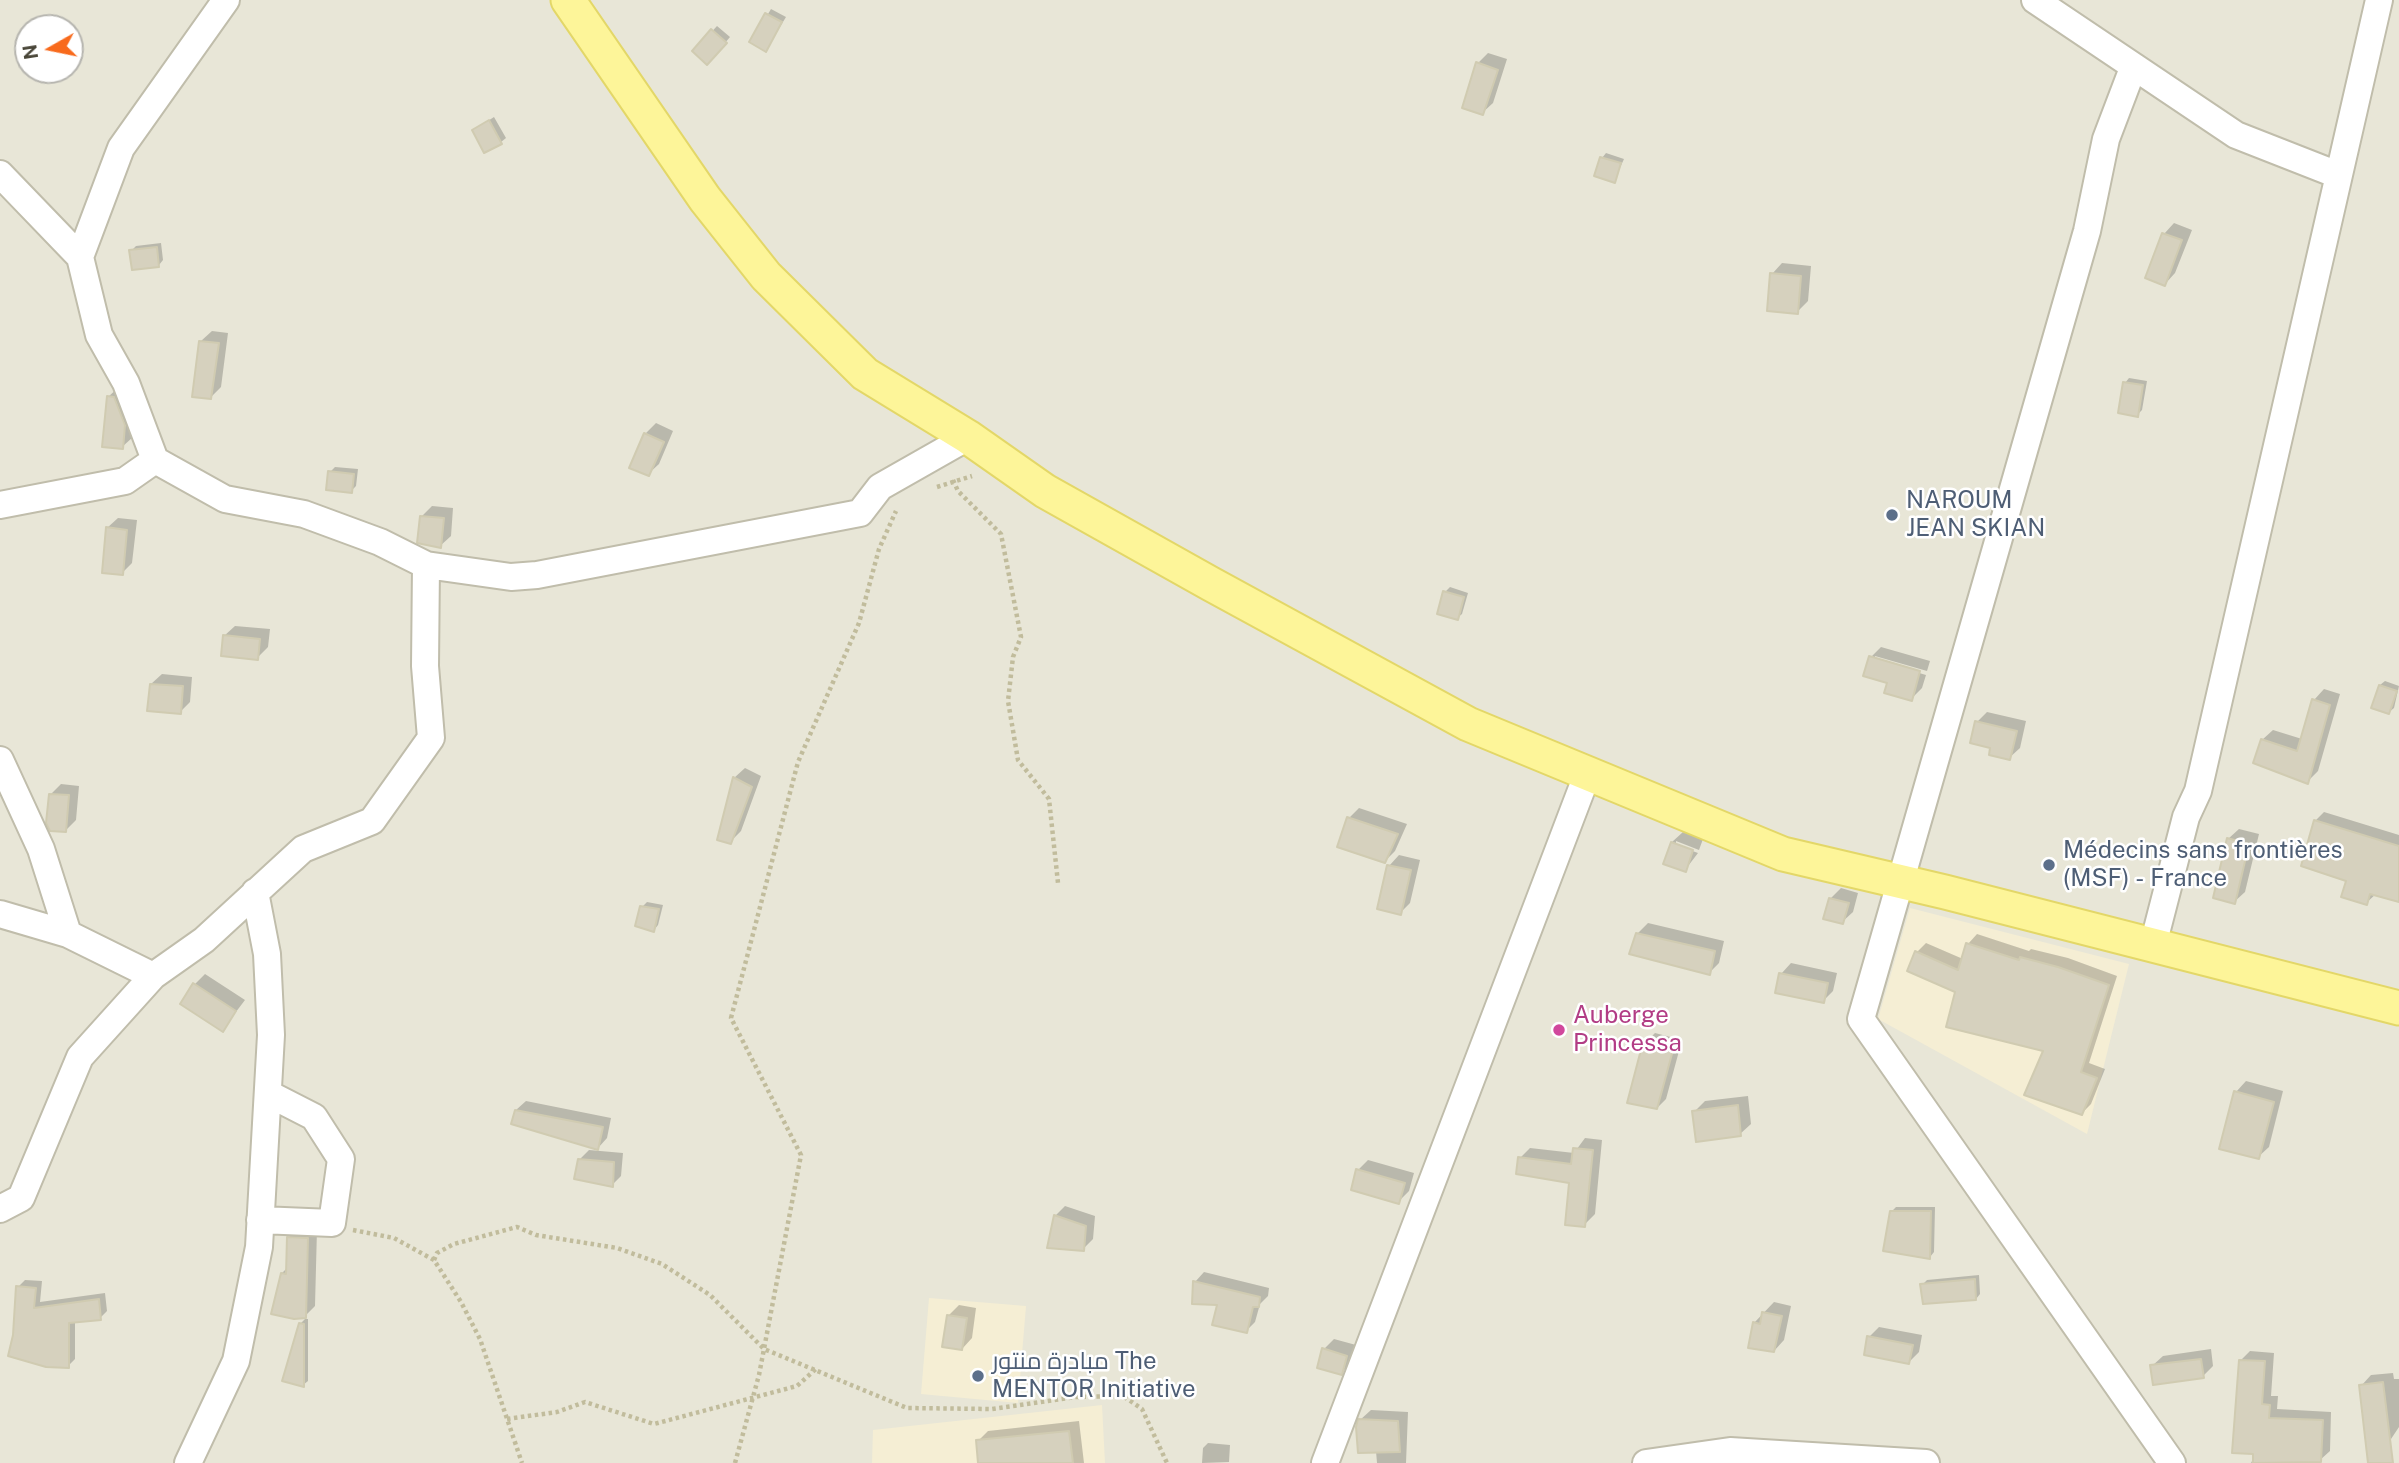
<!DOCTYPE html>
<html>
<head>
<meta charset="utf-8">
<style>
  body { margin:0 }
  #map { position:relative; width:2399px; height:1463px; overflow:hidden; background:#f4f3e9; font-family:"Public Sans",sans-serif }
  canvas { display:block }
  .north { position:absolute; left:14px; top:14px; width:70px; height:70px; box-sizing:border-box; background:#fff; border:2px solid #b6b5af; border-radius:50%; rotate:261deg; font-size:19px; font-weight:700; line-height:28px; text-align:center; color:#484537 }
  .north::after { content:''; display:block; margin:auto; width:24px; height:32px; background:#f86a1c; clip-path:polygon(50% 0,100% 100%,50% 72%,0 100%) }
</style>
</head>
<body>
<div id="map">
<canvas width="2399" height="1463"></canvas>
<div class="north">N</div>
</div>
<script>
const context = document.querySelector('canvas').getContext('2d');
context.lineJoin = 'round';
function fillPath(path, color) { context.fillStyle = color; context.fill(path, 'evenodd'); }
function strokePath(path, color, width, dash) { context.strokeStyle = color; context.lineWidth = width; context.lineCap = dash ? 'butt' : 'round'; context.setLineDash(dash || []); context.stroke(path); }
function drawText(font, color, halo, rows, align = 'center') {
  context.font = font + ' "Public Sans",Cairo,sans-serif'; context.lineWidth = 5; context.setLineDash([]); context.textBaseline = 'middle'; context.strokeStyle = halo; context.fillStyle = color; for (const [text, x, y, turn = 0] of rows) {
    context.save(); context.translate(x, y); context.rotate((+turn || 0) * Math.PI / 180); context.textAlign = isNaN(turn) ? turn : align; if (halo) context.strokeText(text, 0, 0); context.fillText(text, 0, 0); context.restore();
  }
}
fillPath(new Path2D(`
  M0 0H2399V1463H0ZM28 28H70V70H28Z`), '#e8e6d7');
fillPath(new Path2D(`
  M1910 908 2129 964 2087 1134 1878 1019Z
  M929 1298 1026 1306 1018 1403 921 1394Z
  M1102 1405 1105 1463H872L873 1430Z`), '#f5eed4');
fillPath(new Path2D(`
  M771 9 786 17 766 50 752 41Z
  M717 26 730 37 712 58 694 51Z
  M1488 53 1507 59 1493 103 1482 113 1478 63Z
  M494 117 506 138 501 142 474 130Z
  M1606 153 1624 159 1614 181 1602 158Z
  M2174 223 2192 230 2175 273 2165 284 2164 234Z
  M161 243 163 260 159 265 131 251 136 246Z
  M1782 263 1811 266 1808 301 1797 312 1772 274Z
  M212 331 228 333 221 387 211 397 201 341Z
  M2129 378 2147 381 2142 410 2137 415 2125 383Z
  M119 387 133 437 122 447 108 397Z
  M656 423 673 431 659 464 648 474 645 434Z
  M335 467 358 469 356 486 351 491 330 472Z
  M432 506 453 508 451 536 440 546 422 516Z
  M118 518 137 520 132 563 122 573 107 528Z
  M1450 587 1468 593 1462 614 1457 618 1445 592Z
  M235 626 270 629 268 647 257 658 224 636Z
  M1881 647 1930 661 1927 671 1875 656V660L1926 675 1922 688 1911 699 1889 682 1871 657Z
  M162 674 192 677 190 702 180 712 151 684Z
  M2385 681 2399 686 2394 708 2389 712 2380 685Z
  M2324 689 2340 694 2318 771 2307 782 2262 740 2273 730 2302 739 2314 700Z
  M1987 712 2026 721 2020 748 2009 758 1993 746 1977 722Z
  M745 768 761 776 741 831 730 842 734 778Z
  M61 784 79 786 76 820 66 830 51 794Z
  M1359 808 1407 824 1395 851 1385 861 1349 818Z
  M2324 812 2399 835V900L2376 894 2366 903 2348 880 2315 821Z
  M2239 829 2259 834 2245 892 2234 902 2228 839Z
  M1683 832 1703 839 1699 850 1676 841V845L1698 853 1685 870 1672 842Z
  M1399 855 1420 860 1410 903 1400 913 1389 866Z
  M1841 888 1858 893 1853 912 1842 922 1831 898Z
  M647 902 663 905 658 925 654 930 642 907Z
  M1648 923 1724 941 1719 963 1709 973 1637 934Z
  M1977 934 2029 951 2031 949 2068 958 2117 976 2089 1063 2105 1069 2091 1104 2082 1113 2045 1050 1958 991 1917 952 1926 943 1963 959 1968 944Z
  M1791 963 1837 973 1833 991 1823 1001 1781 974Z
  M205 974 245 1000 223 1029 195 984Z
  M1655 1033 1682 1040 1666 1099 1656 1109 1629 1102 1645 1043Z
  M2246 1081 2283 1091 2269 1147 2258 1157 2236 1092Z
  M1748 1096 1751 1124 1740 1134 1694 1112 1705 1101Z
  M526 1101 611 1118 607 1138 598 1148 516 1110Z
  M1585 1138 1602 1140 1595 1214 1584 1225 1571 1182 1520 1158 1530 1148 1574 1153Z
  M589 1150 623 1153 621 1176 612 1185 579 1160Z
  M1368 1160 1414 1173 1409 1191 1398 1202 1358 1170Z
  M1065 1206 1095 1216 1093 1239 1083 1249 1047 1246 1055 1216Z
  M1896 1207H1935L1934 1252 1930 1257 1891 1212Z
  M298 1228 317 1229 315 1306 305 1316 282 1273 287 1268 288 1238Z
  M1204 1272 1269 1288 1268 1296 1260 1304 1255 1322 1246 1331 1195 1282Z
  M1979 1275 1980 1294 1976 1299 1922 1285 1927 1280Z
  M25 1280 42 1281 40 1302 105 1293 107 1311 100 1318 75 1321V1359L68 1366 15 1335 18 1287Z
  M1774 1302 1791 1306 1784 1340 1774 1351 1754 1323Z
  M959 1305 976 1308 972 1338 962 1349 948 1316Z
  M305 1319H308V1381L303 1385 300 1324Z
  M1879 1327 1922 1335 1919 1352 1909 1362 1869 1337Z
  M1334 1339 1356 1345 1351 1363 1341 1373 1324 1349Z
  M2211 1349 2213 1366 2203 1376 2152 1366 2163 1356Z
  M2250 1351 2274 1353 2271 1396H2278L2277 1409 2331 1412 2330 1451 2320 1460 2269 1458 2275 1463H2251L2256 1453 2241 1360Z
  M2393 1373 2394 1379H2399V1427L2379 1457 2370 1463 2361 1386 2371 1375Z
  M1371 1410 1408 1412 1406 1463H1377L1376 1451 1360 1420Z
  M1079 1421 1084 1463H980L978 1441 988 1431Z
  M1208 1443 1230 1445 1229 1462 1202 1463 1203 1448Z`), '#0003');
const building = new Path2D(`
  M765 13 782 22 766 52 749 42Z
  M711 29 727 43 707 65 692 51Z
  M1476 62 1498 70 1483 115 1462 108Z
  M489 120 502 144 484 153 472 130Z
  M1600 157 1621 163 1615 183 1594 176Z
  M2162 233 2182 240 2165 286 2145 278Z
  M157 247 159 267 132 270 129 250Z
  M1770 273 1801 276 1798 314 1767 311Z
  M199 341 219 343 211 399 192 397Z
  M2123 382 2143 385 2138 417 2118 413Z
  M107 396 114 397 125 425 123 449 102 447Z
  M644 433 664 442 649 476 629 468Z
  M328 471 354 474 352 493 326 490Z
  M420 516 444 518 441 548 417 543Z
  M106 527 127 530 123 575 102 573Z
  M1443 591 1464 597 1458 620 1437 614Z
  M223 635 260 639 258 660 221 656Z
  M1869 656 1920 671 1912 701 1884 693 1887 683 1863 676Z
  M150 684 183 686 181 714 147 711Z
  M2379 685 2397 691 2389 714 2371 708Z
  M2312 699 2330 705 2308 784 2253 763 2261 739 2297 751Z
  M1975 721 2017 731 2010 760 1989 755 1990 748 1970 743Z
  M733 777 752 787 731 844 717 840Z
  M49 794 69 795 66 832 50 831 46 823Z
  M1347 817 1398 834 1385 863 1337 847Z
  M2314 820 2399 846V902L2370 894 2367 905 2341 897 2346 881 2301 866Z
  M2227 838 2249 844 2235 904 2213 898Z
  M1671 842 1693 850 1686 872 1663 864Z
  M1387 865 1411 870 1401 915 1377 909Z
  M1829 898 1849 903 1843 924 1823 919Z
  M640 906 659 909 654 932 635 926Z
  M1636 933 1715 951 1710 975 1629 954Z
  M1966 943 2019 960 2020 957 2058 967 2109 985 2081 1072 2097 1078 2082 1115 2024 1095 2043 1051 1946 1027 1955 992 1907 971 1915 951 1958 970Z
  M1779 973 1828 983 1824 1003 1775 993Z
  M193 983 236 1011 223 1032 180 1004Z
  M1643 1042 1673 1050 1657 1109 1627 1103Z
  M2234 1091 2274 1102 2259 1159 2219 1149Z
  M1738 1105 1741 1136 1696 1142 1692 1111Z
  M515 1110 603 1127 598 1150 511 1124Z
  M1573 1148 1593 1150 1585 1227 1565 1225 1569 1183 1516 1174 1518 1157 1571 1164Z
  M578 1159 614 1162 613 1187 574 1179Z
  M1356 1169 1405 1183 1399 1204 1351 1190Z
  M1890 1211H1931L1930 1259 1883 1251Z
  M1054 1215 1086 1226 1084 1251 1047 1248Z
  M287 1237 308 1238 306 1318 294 1319 271 1314 281 1273 286 1274Z
  M1975 1279 1976 1300 1923 1304 1920 1284Z
  M1193 1281 1260 1297 1259 1307H1253L1247 1333 1212 1325 1217 1305 1192 1304Z
  M16 1286 36 1288 34 1308 99 1299 101 1320 69 1323V1368L46 1367 8 1356 13 1335Z
  M1762 1312 1782 1316 1774 1352 1748 1348 1753 1322 1760 1324Z
  M947 1315 967 1318 962 1350 942 1347Z
  M299 1323 304 1324V1387L282 1381Z
  M1867 1336 1913 1345 1909 1364 1864 1355Z
  M1322 1348 1347 1356 1342 1375 1317 1368Z
  M2201 1359 2204 1378 2153 1385 2150 1365Z
  M2239 1360 2265 1361 2262 1404 2270 1405 2269 1418 2323 1420 2321 1462 2253 1463V1454L2232 1453Z
  M2383 1382 2393 1463H2368L2359 1385Z
  M1358 1419 1398 1421 1400 1452 1358 1453 1356 1427Z
  M1069 1431 1073 1463H978L976 1440Z`);
fillPath(building, '#d6d1be');
strokePath(building, '#d0cbb1', 2);
const minor = new Path2D(`
  M226 0 121 148 80 257 99 335 126 383 155 460 225 499 304 514 380 542 426 565 511 577 537 575 860 513 880 487 968 437
  M2035 0 2236 135 2338 175
  M2133 68 2106 139 2087 231 1861 1019 2172 1463
  M0 174 80 257
  M0 505 125 481 155 460
  M0 760 41 849 68 934
  M0 914 68 934 153 976
  M2153 945 2186 817 2198 791 2379 0
  M0 1209 21 1198 80 1057 153 976 204 940 303 849 372 821 431 738 425 666 426 565
  M260 1220 332 1223 341 1159 314 1117 269 1094
  M188 1463 236 1361 259 1247 271 1035 267 954 255 892
  M1325 1463 1587 775
  M1646 1463 1730 1451 1926 1463`);
const major = new Path2D(`
  M568 0 705 199 766 276 865 374 968 437 1045 491 1211 584 1468 724 1783 854 1945 892 2399 1008`);
strokePath(minor, '#c0bdab', 30);
strokePath(major, '#e3d768', 37);
strokePath(new Path2D(`
  M953 480 958 491 1001 534 1021 637 1013 657 1008 701 1018 760 1049 799 1058 883
  M937 487 972 476
  M353 1230 394 1238 434 1260 461 1302 480 1339 522 1463
  M434 1260 437 1253 454 1244 517 1227 536 1235 617 1248 662 1264 710 1295 764 1349 907 1408 992 1409 1075 1397 1123 1396 1142 1409 1167 1463
  M507 1419 557 1412 585 1402 654 1424 797 1386 817 1368
  M735 1463 759 1375 801 1155 731 1018 798 762 859 623 879 549 896 511`), '#c1bc9c', 4.5, [3.5, 3.5]);
strokePath(minor, '#fff', 26);
strokePath(major, '#fdf599', 33);
for (const [x, y, r, color] of [
  [1892,515,7,"#5c6f8a"],
  [2049,865,7,"#5c6f8a"],
  [1559,1030,7,"#d1479c"],
  [978,1376,7,"#5c6f8a"]
]) { const dot = new Path2D(); dot.arc(x, y, r, 0, 2 * Math.PI); context.fillStyle = color; context.fill(dot); strokePath(dot, '#fff', 2.5); }
drawText('24px', '#4e5e75', '#fff', [
  ["NAROUM",1906,501],
  ["JEAN SKIAN",1906,529],
  ["Médecins sans frontières",2063,851],
  ["(MSF) - France",2063,879],
  ["مبادرة منتور The",992,1362],
  ["MENTOR Initiative",992,1390]
], 'left');
drawText('24px', '#b23c85', '#fff', [
  ["Auberge",1573,1016],
  ["Princessa",1573,1044]
], 'left');
</script>
</body>
</html>
